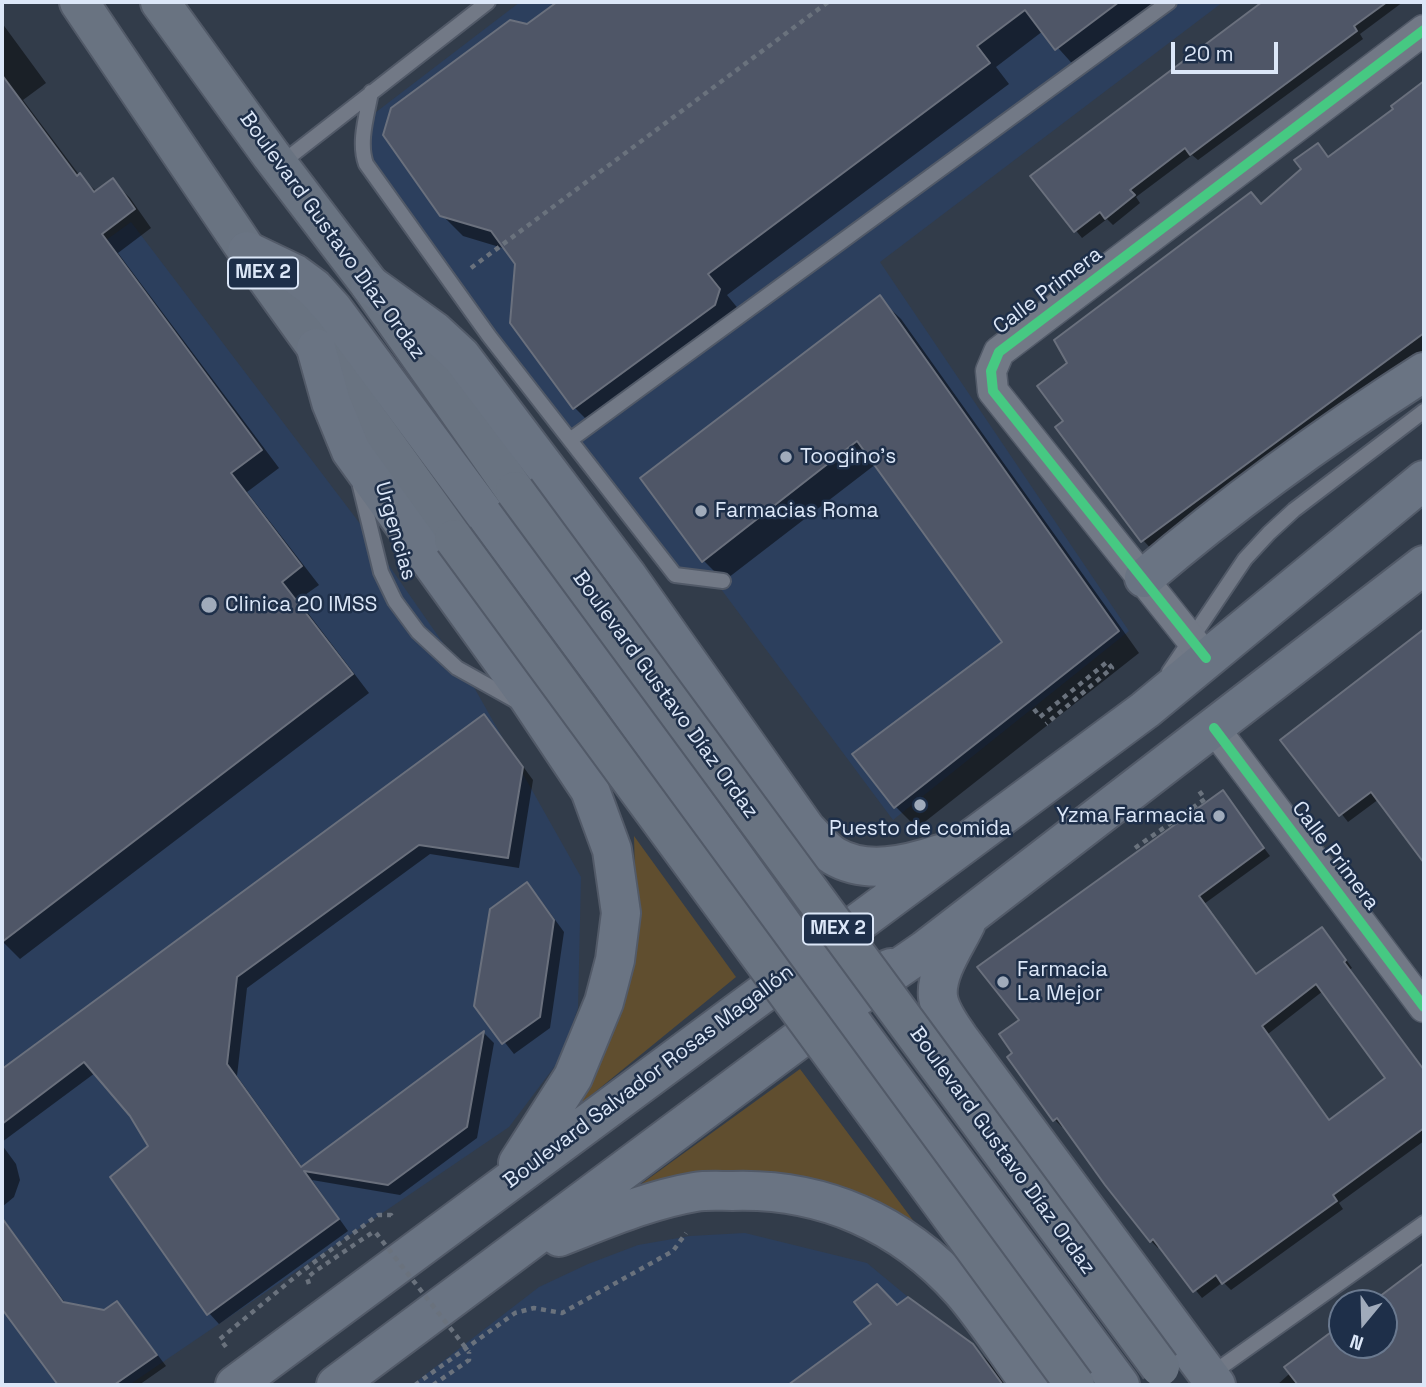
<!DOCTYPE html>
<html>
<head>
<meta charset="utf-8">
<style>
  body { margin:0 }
  #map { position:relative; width:1426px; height:1387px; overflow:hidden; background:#323c4a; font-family:"Space Grotesk",sans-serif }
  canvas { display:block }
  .frame { position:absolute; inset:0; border:4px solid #dce7f8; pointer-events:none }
  .north { position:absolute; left:1328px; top:1289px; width:70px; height:70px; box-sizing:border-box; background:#1e2f49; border:2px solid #6a798f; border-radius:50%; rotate:199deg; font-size:19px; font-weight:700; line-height:28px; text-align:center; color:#dce7f8 }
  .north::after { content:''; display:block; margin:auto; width:24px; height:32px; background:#a0abbb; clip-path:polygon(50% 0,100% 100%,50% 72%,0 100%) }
  .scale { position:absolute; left:1171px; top:42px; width:107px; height:32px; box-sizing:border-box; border:4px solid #dce7f8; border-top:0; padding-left:9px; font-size:21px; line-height:24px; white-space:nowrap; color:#dce7f8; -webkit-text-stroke:5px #1e2f49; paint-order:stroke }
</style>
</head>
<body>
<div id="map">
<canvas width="1426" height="1387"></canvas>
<div class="frame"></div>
<div class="north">N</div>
<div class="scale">20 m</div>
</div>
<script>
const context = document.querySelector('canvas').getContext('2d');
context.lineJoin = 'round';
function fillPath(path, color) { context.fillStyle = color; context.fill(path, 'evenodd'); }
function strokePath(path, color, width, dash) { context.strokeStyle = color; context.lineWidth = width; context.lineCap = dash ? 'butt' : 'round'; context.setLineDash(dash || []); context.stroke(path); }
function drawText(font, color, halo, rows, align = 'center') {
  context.font = font + ' "Space Grotesk",sans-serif'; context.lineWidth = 5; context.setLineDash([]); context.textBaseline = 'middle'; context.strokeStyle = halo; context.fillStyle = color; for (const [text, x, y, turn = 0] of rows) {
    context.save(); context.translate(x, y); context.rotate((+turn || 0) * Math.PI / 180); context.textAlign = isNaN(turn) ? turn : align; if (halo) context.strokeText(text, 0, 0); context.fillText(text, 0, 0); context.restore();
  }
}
fillPath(new Path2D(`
  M520 2H1223L880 262 1129 631 893 820 718 585 675 575 366 164 367 119Z
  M131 222 358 521 475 689 581 877 578 1008 561 1058 509 1127 129 1385H2V316Z
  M745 1233 867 1263 908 1297 973 1344 1003 1385H412L539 1287 588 1264 638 1245 690 1236Z`), '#2c3f5d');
fillPath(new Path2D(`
  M634 836 736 977 578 1106 599 1064 631 920 635 875Z
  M800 1069 924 1235 892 1215 626 1195Z`), '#604e2f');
fillPath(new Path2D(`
  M560 2H1166L1077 69 1043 31 996 67 1009 84 727 295 740 311 595 428 574 407 517 263 506 249 463 236 442 215 527 26Z
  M1266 2H1403L1360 34 1363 39 1217 146 1198 160 1192 155 1136 197 1140 203 1113 225 1107 219 1082 238 1032 176Z
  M2 23 46 83 23 100 80 176 97 192 112 180 130 198 151 228 118 253 279 468 247 492 319 585 298 600 369 693 20 959 2 941Z
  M1424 84V351L1317 432 1153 551 1143 540 1262 206 1303 169 1318 145 1330 158 1396 110 1393 106Z
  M879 298 901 319 1139 653 917 828 896 807 1004 642 876 464 724 581 703 560Z
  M1424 631V855L1379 799 1348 822 1283 740Z
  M483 717 494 727 533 780 519 868 430 854 247 988 237 1076 303 1168 484 1033 494 1043 477 1138 400 1195 312 1180 348 1231 219 1324 209 1313 150 1146 131 1115 95 1073 2 1142V1071Z
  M1222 792 1270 856 1204 904 1257 975 1321 929 1329 936 1352 968 1349 970 1424 1069V1141L1339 1203 1343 1209 1231 1290 1223 1282 1202 1298 1160 1246 1158 1248 1151 1241 1064 1125 1062 1127 1055 1120 1015 1054 1021 1020ZM1323 991 1388 1078 1330 1121 1268 1034Z
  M527 885 537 895 564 932 550 1028 514 1054 475 1005Z
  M2 1145 16 1164 20 1180 14 1197 2 1207Z
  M2 1217 66 1304 104 1312 117 1303 127 1314 166 1366 139 1385H59L2 1307Z
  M1424 1266V1385H1277L1342 1326V1345H1384V1303H1374Z
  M897 1307 972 1345 989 1362 1006 1385H791Z`), '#0007');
const building = new Path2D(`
  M557 2H1119L1055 50 1025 10 977 46 990 63 708 274 720 289 715 305 573 409 510 323 515 264 491 231 440 216 383 135 391 108 510 20 527 24Z
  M1262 2H1387L1354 26 1357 31 1210 140 1190 155 1185 148 1130 190 1135 195 1105 219 1100 212 1074 232 1030 176Z
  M2 75 77 176 80 173 94 192 113 178 135 209 102 234 262 450 231 473 302 566 282 582 353 674 2 942Z
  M1424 81V333L1141 542 1055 427 1063 421 1037 386 1067 363 1054 340 1251 192 1261 204 1301 169 1294 160 1318 143 1328 157 1393 109 1391 106Z
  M880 295 1119 631 894 808 852 754 1002 642 857 441 702 562 640 478Z
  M1424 629V863L1371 792 1339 816 1280 740Z
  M484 714 523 767 508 858 419 845 237 977 227 1064 301 1167 484 1031 467 1127 388 1185 304 1171 339 1219 207 1315 110 1177 148 1146 130 1116 84 1062 2 1124V1069Z
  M1223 790 1264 848 1199 896 1256 974 1322 927 1346 960 1344 962 1424 1070V1128L1333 1195 1337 1201 1222 1284 1216 1275 1193 1292 1153 1239 1150 1242 1105 1185 1057 1118 1053 1121 1007 1057 1012 1053 999 1034 1019 1020 977 967ZM1316 984 1385 1078 1329 1120 1262 1026Z
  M527 882 554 920 540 1017 502 1044 474 1006 490 909Z
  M2 1218 63 1302 104 1310 117 1301 157 1355 114 1385H58L2 1309Z
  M1424 1263V1385H1298L1284 1367 1342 1324V1345H1384V1303H1371Z
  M877 1284 897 1305 908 1297 973 1344 1003 1385H788L871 1324 854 1302Z`);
fillPath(building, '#4f5667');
strokePath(building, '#6a707d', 2);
const service = new Path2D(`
  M371 92C367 115 358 142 366 164L489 336 675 575 723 581
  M279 165 488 2
  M570 440 1169 2
  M360 486 381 572 395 601 418 632 457 668 516 701
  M1169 672 1245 559 1269 533 1294 510 1424 411
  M1210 1375 1424 1223`);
const minor = new Path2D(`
  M1206 658 993 391 991 371 999 352 1424 30
  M1214 728 1424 1007`);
const primary = new Path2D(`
  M79 2 247 251 454 539
  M160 2 271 155 370 285 515 491`);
const trunk = new Path2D(`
  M247 251 295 274 314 288 333 309 609 682 808 960C839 978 855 984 891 968
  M370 285 434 331 461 356 628 577 806 829C815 838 824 850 834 856 866 875 907 865 940 854
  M316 348 331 402 351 451 524 691 590 790 612 850 621 913 615 960 604 1002 573 1077 518 1163
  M1144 578C1232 503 1327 434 1424 372
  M966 923C956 944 935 973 938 997 940 1012 951 1026 959 1038L1216 1385
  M821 993 841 1008 1120 1385
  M559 1237C603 1220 648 1200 695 1192 707 1190 720 1191 732 1191 822 1188 902 1223 962 1291 987 1320 1008 1354 1031 1385
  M235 1385 1145 710 1424 480
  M336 1385 841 1008 925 950 1424 565`);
strokePath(service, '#525a68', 18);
strokePath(minor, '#525a68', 33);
strokePath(primary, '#525a68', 42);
strokePath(trunk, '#525a68', 42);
strokePath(new Path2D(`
  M471 268 828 2
  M1034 709 1040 717 1107 662 1112 668 1046 724
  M1135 848 1205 799 1197 788
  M309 1284 307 1278 314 1272 373 1232 376 1233
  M226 1347 220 1339 301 1272 378 1215H391L394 1220
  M415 1385 515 1313 534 1308 562 1313 673 1251 686 1233
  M433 1385 469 1360V1352`), '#6a727d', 4.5, [5, 5]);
strokePath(service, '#727986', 14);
strokePath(minor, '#727986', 30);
strokePath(primary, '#697381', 38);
strokePath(trunk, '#6a7483', 38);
const primaryBridge = new Path2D(`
  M515 491 1160 1367
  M454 539 1075 1385`);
strokePath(primaryBridge, '#525a68', 42, []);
strokePath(new Path2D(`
  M376 1233 469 1352`), '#6a727d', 4.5, [5, 5]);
strokePath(primaryBridge, '#697381', 38);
strokePath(new Path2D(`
  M1206 658 993 391 991 371 999 352 1424 30
  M1214 728 1424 1007`), '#46c982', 10);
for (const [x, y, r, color] of [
  [786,457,7,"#a0abbb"],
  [701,511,7,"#a0abbb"],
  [209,605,9,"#a0abbb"],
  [920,805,7,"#a0abbb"],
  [1219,816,7,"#a0abbb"],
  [1003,982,7,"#a0abbb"]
]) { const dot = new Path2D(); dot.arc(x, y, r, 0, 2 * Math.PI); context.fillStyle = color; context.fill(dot); strokePath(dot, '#1e2f49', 2.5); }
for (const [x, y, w] of [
  [263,273,70],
  [838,929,70]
]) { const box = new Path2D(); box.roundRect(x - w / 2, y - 15.5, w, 31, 5); context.fillStyle = '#1e2f49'; context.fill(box); strokePath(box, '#dce7f8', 2); }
drawText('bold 19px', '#dce7f8', null, [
  ["MEX 2",263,273],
  ["MEX 2",838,929]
]);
drawText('21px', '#dce7f8', '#1e2f49', [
  ["Boulevard Gustavo Díaz Ordaz",332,236,54],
  ["Calle Primera",1048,291,-37],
  ["Urgencias",395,531,74],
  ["Boulevard Gustavo Díaz Ordaz",665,695,54],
  ["Calle Primera",1335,856,53],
  ["Boulevard Salvador Rosas Magallón",649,1077,-37],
  ["Boulevard Gustavo Díaz Ordaz",1002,1151,54]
]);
drawText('21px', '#dce7f8', '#1e2f49', [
  ["Toogino's",800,457],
  ["Farmacias Roma",715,511],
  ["Clinica 20 IMSS",225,605],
  ["Yzma Farmacia",1205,816,"right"],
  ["Puesto de comida",920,829,"center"],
  ["Farmacia",1017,970],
  ["La Mejor",1017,994]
], 'left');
</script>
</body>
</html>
